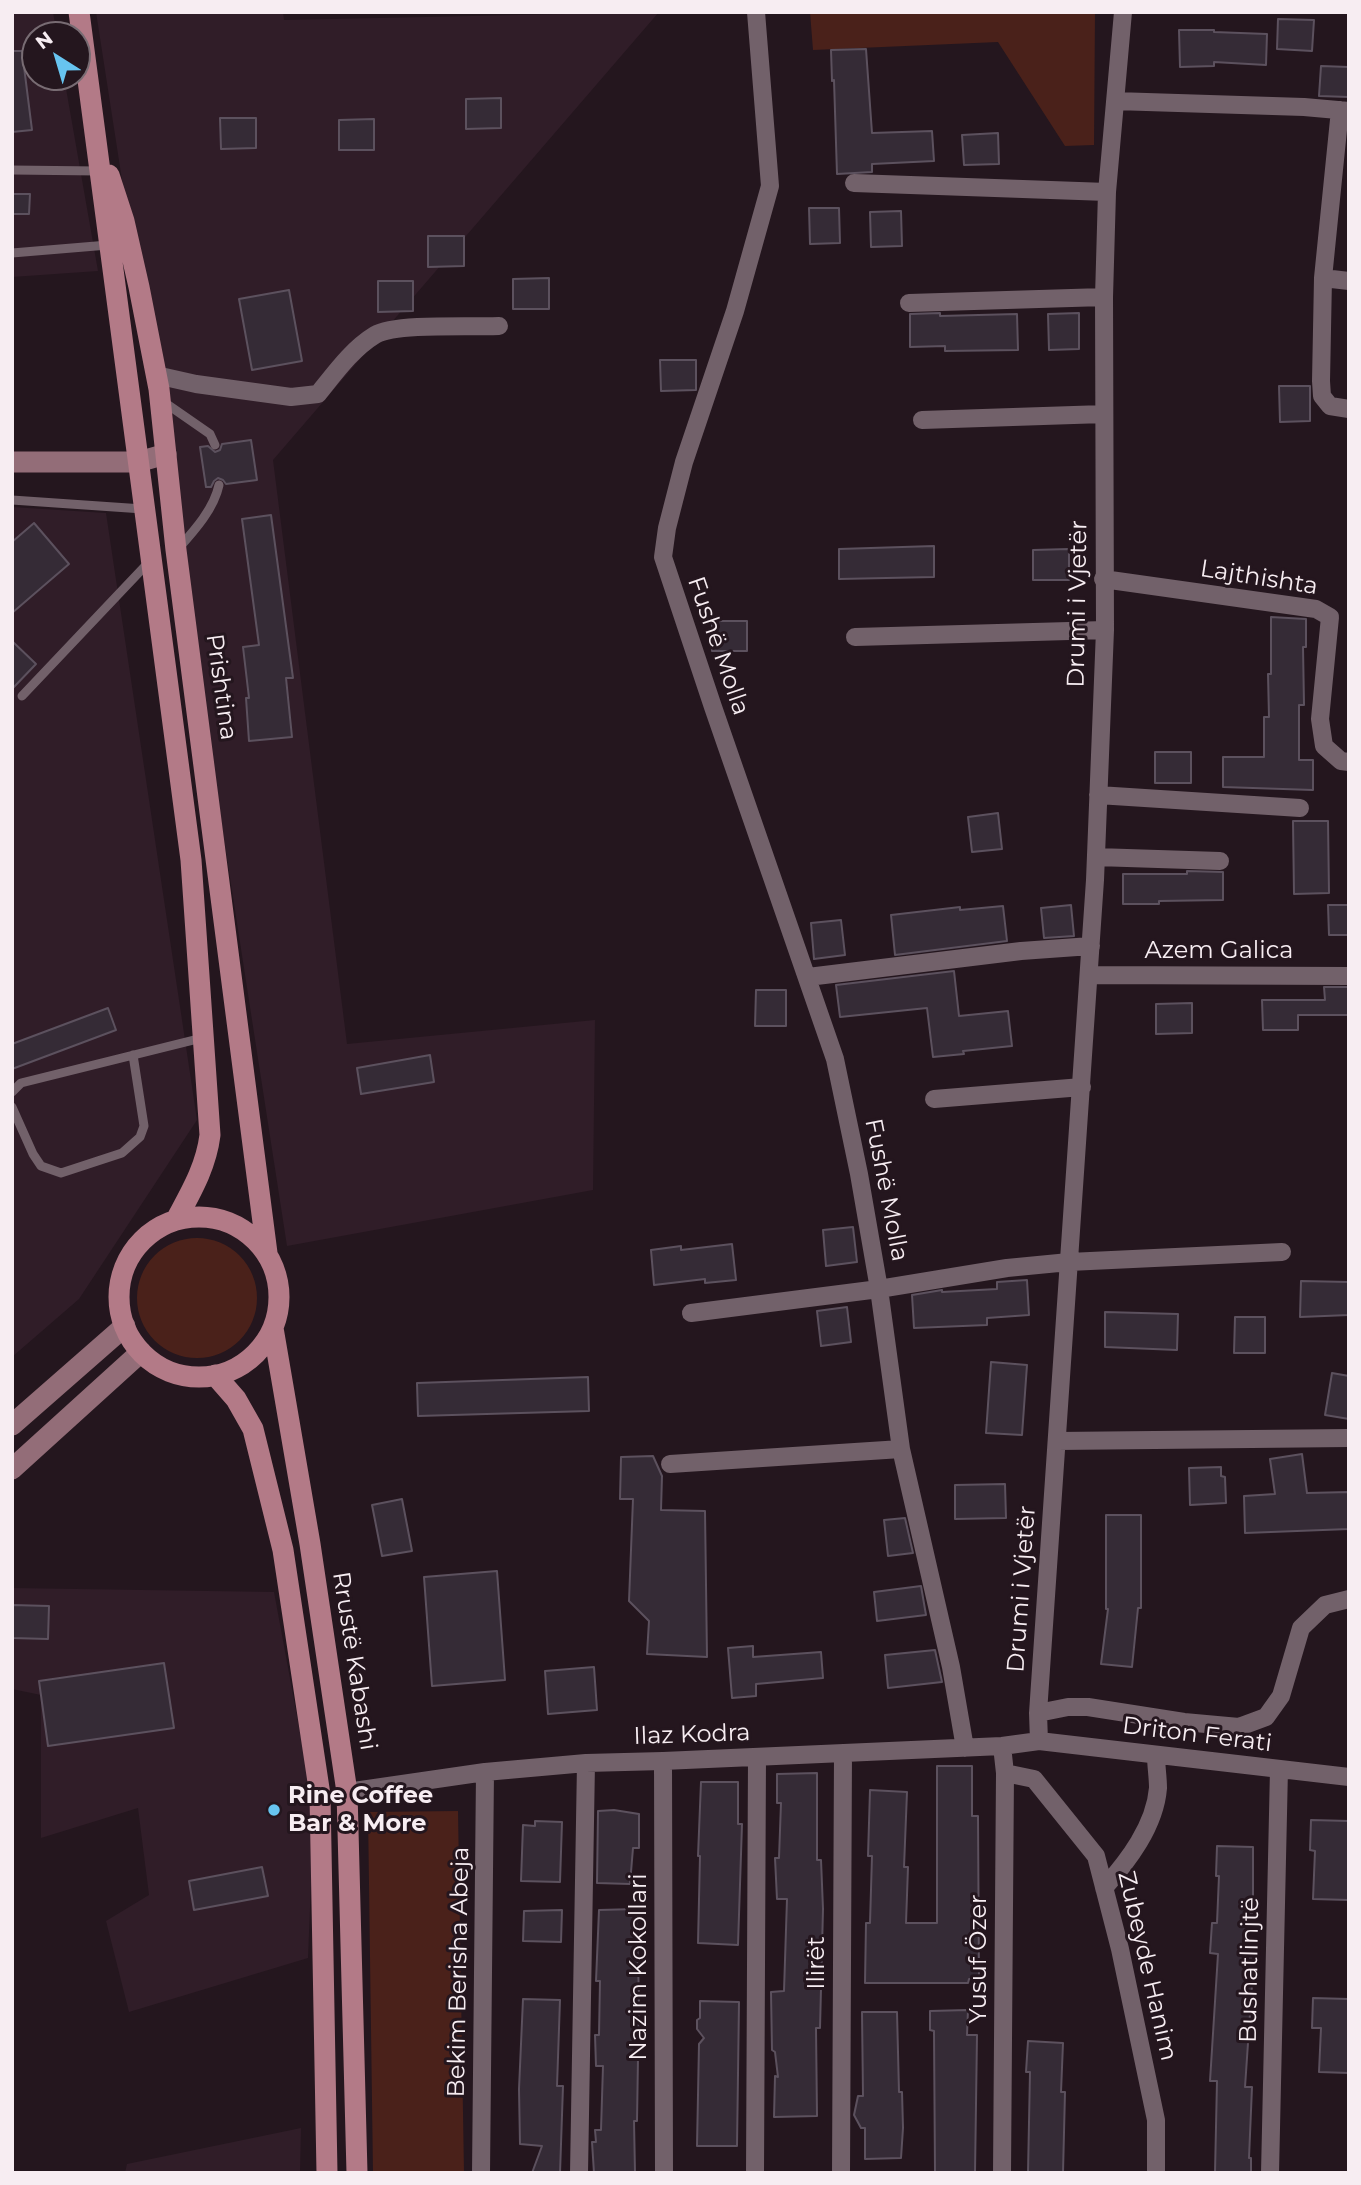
<!DOCTYPE html>
<html>
<head>
<meta charset="utf-8">
<style>
  body { margin:0 }
  #map { position:relative; width:1361px; height:2185px; overflow:hidden; background:#24161e; font-family:Montserrat,sans-serif }
  canvas { display:block }
  .frame { position:absolute; inset:0; border:14px solid #f7edf2; pointer-events:none }
  .north { position:absolute; left:21px; top:21px; width:70px; height:70px; box-sizing:border-box; background:#24161e; border:2px solid #786c73; border-radius:50%; rotate:323deg; font-size:19px; font-weight:700; line-height:28px; text-align:center; color:#f7edf2 }
  .north::after { content:''; display:block; margin:auto; width:24px; height:32px; background:#67c4f0; clip-path:polygon(50% 0,100% 100%,50% 72%,0 100%) }
</style>
</head>
<body>
<div id="map">
<canvas width="1361" height="2185"></canvas>
<div class="frame"></div>
<div class="north">N</div>
</div>
<script>
const context = document.querySelector('canvas').getContext('2d');
context.lineJoin = 'round';
function fillPath(path, color) { context.fillStyle = color; context.fill(path, 'evenodd'); }
function strokePath(path, color, width, dash) { context.strokeStyle = color; context.lineWidth = width; context.lineCap = dash ? 'butt' : 'round'; context.setLineDash(dash || []); context.stroke(path); }
function drawText(font, color, halo, rows, align = 'center') {
  context.font = font + ' Montserrat,sans-serif'; context.lineWidth = 6; context.setLineDash([]); context.textBaseline = 'middle'; context.strokeStyle = halo; context.fillStyle = color; for (const [text, x, y, turn = 0] of rows) {
    context.save(); context.translate(x, y); context.rotate((+turn || 0) * Math.PI / 180); context.textAlign = isNaN(turn) ? turn : align; if (halo) context.strokeText(text, 0, 0); context.fillText(text, 0, 0); context.restore();
  }
}
fillPath(new Path2D(`
  M12 12H53L57 35H35V77H64L98 271 12 277Z
  M96 12H283L284 20 659 12 273 460 347 1044 595 1020 593 1190 287 1246Z
  M12 507 106 513 197 1120 79 1299 12 1357Z
  M12 1588 274 1592 314 1808 308 1958 129 2012 106 1921 149 1895 138 1808 41 1838V1695L12 1689Z
  M301 2128 300 2173H125L127 2164Z`), '#301d28');
fillPath(new Path2D(`
  M810 12H1095L1094 145 1065 146 998 42 813 50Z
  M137 1298a60 60 0 1 1 120 0a60 60 0 1 1-120 0Z
  M458 1811 464 2173H373L368 1812Z`), '#4a211a');
const building = new Path2D(`
  M1278 19 1314 20 1312 51 1277 49Z
  M1179 30H1214V32L1267 34 1266 65 1214 62V66L1180 67Z
  M866 49 872 133 932 131 934 161 872 164V172L837 174 834 80 832 81 831 50Z
  M12 51H22L32 130 12 132Z
  M1321 66 1349 67V97L1319 96Z
  M501 98V128L466 129V99Z
  M220 118H256V148L221 149Z
  M374 119V150H339V120Z
  M998 133 999 164 964 165 962 135Z
  M12 194H30L29 214H12Z
  M809 208H839L840 243 810 244Z
  M901 211 902 246 871 247 870 212Z
  M428 236H464V266L428 267Z
  M549 278V309H513V279Z
  M378 281H413V311L378 312Z
  M289 290 302 361 252 370 239 299Z
  M940 313V316L1017 314 1018 350 945 351V346L910 347V314Z
  M1079 313V349L1049 350 1048 314Z
  M660 360H696V390L661 391Z
  M1279 386H1310V421L1280 422Z
  M251 440 257 480 226 484 223 480 218 478 214 481 211 487H206L200 447 208 446 215 452 220 450 222 444Z
  M271 515 293 678H286L292 737 249 741 246 698H249L243 647 259 645 242 519Z
  M34 523 69 564 12 613V542Z
  M934 546V577L839 579V549Z
  M1069 549V580H1033V550Z
  M1271 617 1306 619V647H1303L1304 705H1299V760H1313V790L1223 787V757H1264V717H1269L1268 674H1271Z
  M712 621H747V651H712Z
  M12 641 36 664 12 689Z
  M1155 752H1191V783H1155Z
  M998 813 1002 849 972 852 968 817Z
  M1293 821H1328L1329 893 1294 894Z
  M1187 871 1223 872V900L1159 901V904H1123V874H1187Z
  M1071 905 1074 936 1044 938 1041 908Z
  M1328 905H1349V935H1329Z
  M1003 906 1007 941 895 955 891 915 960 907V910Z
  M841 920 845 955 814 959 811 923Z
  M954 971 959 1016 1008 1011 1012 1046 963 1051 964 1054 933 1057 927 1008 840 1017 836 985Z
  M1324 987H1349V1015H1298V1030H1263L1262 1000H1325Z
  M756 990H786V1026H755Z
  M1192 1003V1033L1156 1034V1004Z
  M108 1008 116 1030 12 1069V1044Z
  M430 1055 434 1082 361 1094 357 1068Z
  M853 1227 857 1262 826 1266 823 1230Z
  M732 1244 736 1280 705 1283V1279L654 1285 651 1250 681 1246V1250Z
  M1027 1280 1029 1315 987 1318V1325L914 1328 912 1295 942 1290V1292L997 1289V1282Z
  M1301 1281 1349 1282V1315L1300 1317Z
  M847 1307 851 1342 821 1346 817 1311Z
  M1105 1312 1178 1314 1177 1350 1105 1347Z
  M1235 1317H1265V1353H1234Z
  M991 1362 1027 1365 1022 1435 986 1433Z
  M1332 1373 1349 1376V1419L1325 1415Z
  M588 1377 589 1411 418 1416 417 1383Z
  M1302 1454 1307 1493 1349 1492V1529L1245 1533 1244 1496 1275 1494 1270 1459Z
  M653 1456 662 1476 661 1510 705 1511 707 1657 647 1654 649 1621 629 1601 633 1499H620L621 1457Z
  M1221 1467V1476L1225 1477 1226 1503 1190 1505 1189 1468Z
  M1005 1484 1006 1518 955 1519V1485Z
  M402 1499 412 1551 382 1556 372 1505Z
  M1106 1515H1141V1608H1138L1132 1667 1101 1664 1108 1609H1106Z
  M905 1518 913 1553 888 1556 884 1520Z
  M497 1571 505 1680 432 1686 424 1577Z
  M921 1586 926 1615 877 1621 874 1592Z
  M12 1605 49 1606 48 1639 12 1638Z
  M753 1646V1657L821 1652 823 1678 756 1684V1696L732 1698 728 1648Z
  M935 1650 942 1682 888 1688 885 1655Z
  M164 1663 174 1728 48 1746 39 1681Z
  M594 1667 597 1710 548 1714 545 1671Z
  M937 1766H972V1816H978L979 1979H969L968 1983H865L866 1923H870L872 1856H868L870 1790 907 1792 904 1867H908L906 1923H937Z
  M817 1773V1860H821L823 1909 820 2028H816L817 2116 774 2117 775 2076 778 2077 775 2052 772 2050 771 1992 784 1991 787 1899H777L775 1858H779L781 1803H777V1774Z
  M701 1782H738V1824H742L738 1945 698 1943 700 1856H698Z
  M614 1810 639 1814V1848H633L630 1884 597 1883 598 1811Z
  M1311 1820 1349 1821V1900L1313 1899 1315 1851 1310 1850Z
  M535 1821 562 1822 560 1882 521 1881 523 1825 535 1826Z
  M1217 1846 1253 1847V1914L1248 1913 1246 1955H1254L1245 2087H1252L1249 2158H1251V2173H1215L1217 2081H1210L1218 1954 1210 1953 1212 1923H1217L1219 1876H1216Z
  M262 1867 268 1896 194 1910 189 1881Z
  M636 1909 639 1994 637 2121H634L635 2173H594L592 2142H596L595 2130H601L603 2066H596L595 2035H599L600 1981H596L599 1910Z
  M562 1910 561 1942 523 1941 524 1911Z
  M1313 1998 1349 1999V2073L1319 2072 1321 2028H1312Z
  M523 1999 560 2000 557 2086H563L560 2173H532L542 2146 520 2144 519 2089Z
  M700 2001 739 2002 737 2146H697L699 2044 704 2038 697 2029V2020L700 2018Z
  M968 2010 967 2035H977L975 2173H935L934 2031 930 2030V2011Z
  M862 2012H897L899 2092H902L903 2128 901 2158 865 2159V2128H861L854 2115 858 2096H863Z
  M1028 2041 1063 2043 1061 2092H1065L1063 2173H1028L1030 2072H1026Z`);
fillPath(building, '#352b36');
strokePath(building, '#5c515e', 2);
strokePath(new Path2D(`
  M12 170 98 171
  M12 253 108 245
  M161 400 210 434 215 445
  M12 500 143 509
  M178 549C194 531 214 509 219 485
  M22 696 148 563
  M12 1092 21 1083 202 1038
  M12 1107 33 1154 41 1166 61 1173 122 1153 140 1137 144 1126 133 1055`), '#72616a', 9);
strokePath(new Path2D(`
  M1115 101 1304 107 1349 111
  M1340 110 1323 278 1321 381 1322 396 1330 406 1349 409
  M854 183 1107 192
  M1323 278 1349 281
  M909 303 1104 297
  M156 375 196 384 291 397 318 394C335 373 352 349 375 335 395 323 473 327 499 326
  M922 420 1104 414
  M1103 579 1316 609 1330 617 1320 719 1324 746 1341 761 1349 762
  M855 637 1105 630
  M1098 795 1300 808
  M1096 857 1220 861
  M1089 975 1349 976
  M808 977 1021 951 1091 946
  M934 1099 1082 1087
  M691 1313 879 1289 859 1174 835 1059 713 707 663 557 667 528 684 462 735 311 770 186 756 12
  M1057 1441 1349 1438
  M670 1464 901 1449
  M1038 1713 1068 1707H1088L1184 1722 1239 1727 1266 1717 1281 1696 1301 1628 1325 1605 1349 1599
  M1039 1741 1038 1713 1095 880 1105 630 1104 297 1107 192 1123 12
  M965 1748 951 1667 901 1449 879 1289 1007 1268 1069 1262 1282 1252
  M663 1761 664 2173
  M1005 1773 1034 1779 1096 1856 1120 1949 1156 2120V2173
  M347 1792 485 1772 586 1763 663 1761 1002 1746 1039 1741 1349 1777
  M1104 1888C1128 1861 1155 1826 1158 1788 1158 1777 1156 1766 1156 1755
  M481 2173 485 1772
  M579 2173 586 1763
  M755 2173 757 1757
  M841 2173 843 1753
  M1002 2173 1005 1773 1002 1746
  M1270 2173 1279 1769`), '#72616a', 18);
strokePath(new Path2D(`
  M12 462H138L166 454
  M12 1425 125 1326
  M12 1469 141 1352`), '#936d78', 21);
strokePath(new Path2D(`
  M79 12 191 860 210 1135C206 1167 191 1192 176 1220
  M109 175 124 221 139 287 159 389 176 550 267 1253
  M119 1297a80 80 0 1 1 160 0a80 80 0 1 1-160 0Z
  M273 1328 310 1544 347 1792 357 2173
  M215 1375 236 1399 253 1429 283 1550 320 1795 327 2173`), '#b37a87', 21);
for (const [x, y, r, color] of [
  [274,1810,7,"#67c4f0"]
]) { const dot = new Path2D(); dot.arc(x, y, r, 0, 2 * Math.PI); context.fillStyle = color; context.fill(dot); strokePath(dot, '#24161e', 2.5); }
drawText('24px', '#f7edf2', '#24161e', [
  ["Lajthishta",1259,578,9],
  ["Drumi i Vjetër",1078,604,-89],
  ["Fushë Molla",718,646,71],
  ["Prishtina",221,687,82],
  ["Azem Galica",1219,951],
  ["Fushë Molla",886,1190,79],
  ["Drumi i Vjetër",1022,1589,-86],
  ["Rrustë Kabashi",354,1661,81],
  ["Ilaz Kodra",692,1735,-2],
  ["Driton Ferati",1197,1735,7],
  ["Yusuf Özer",979,1959,-90],
  ["Ilirët",817,1963,-90],
  ["Zubeyde Hanim",1147,1966,77],
  ["Nazim Kokollari",639,1967,-90],
  ["Bushatlinjtë",1250,1970,-89],
  ["Bekim Berisha Abeja",459,1972,-89]
]);
drawText('bold 24px', '#f7edf2', '#24161e', [
  ["Rine Coffee",288,1796],
  ["Bar & More",288,1824]
], 'left');
</script>
</body>
</html>
